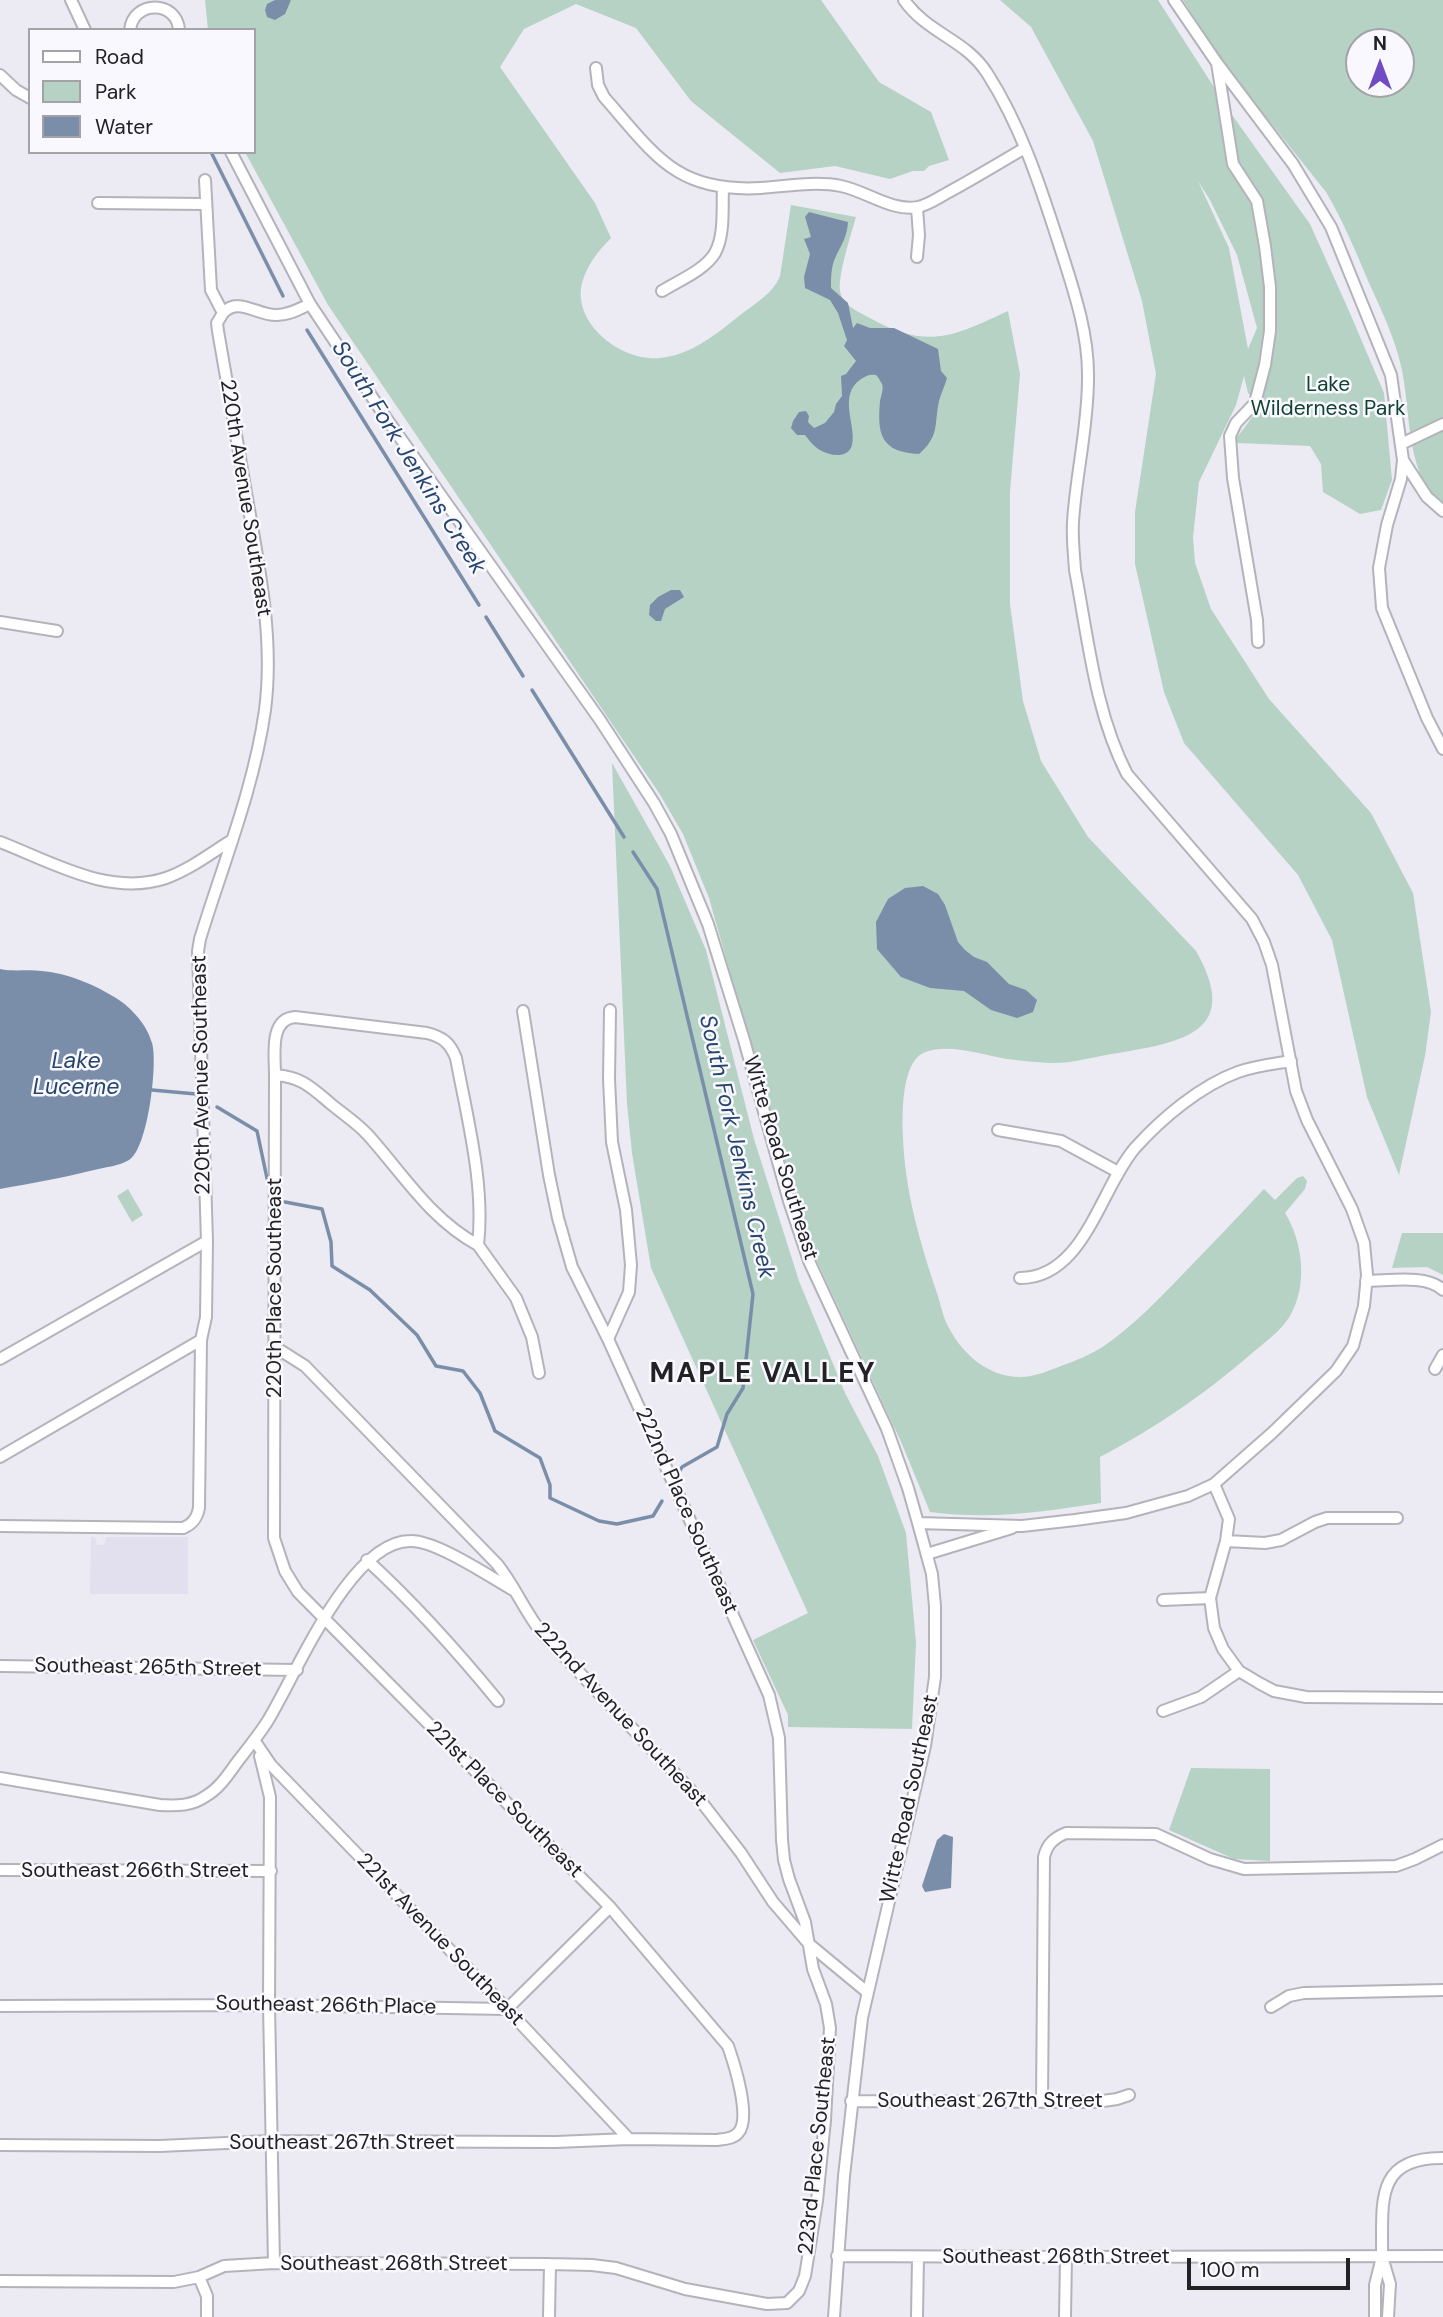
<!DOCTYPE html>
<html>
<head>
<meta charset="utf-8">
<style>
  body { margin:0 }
  #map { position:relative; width:1443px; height:2317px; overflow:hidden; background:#eceaf2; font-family:"DM Sans",sans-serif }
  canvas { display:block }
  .legend { position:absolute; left:28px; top:28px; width:228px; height:126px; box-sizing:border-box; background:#f9f8fe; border:2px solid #a3a2a7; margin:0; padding:9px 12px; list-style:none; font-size:21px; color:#222124 }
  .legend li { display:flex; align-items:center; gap:14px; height:35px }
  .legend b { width:35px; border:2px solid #a3a2a7 }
  .north { position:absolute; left:1345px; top:28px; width:70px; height:70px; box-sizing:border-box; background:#f9f8fe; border:2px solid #a3a2a7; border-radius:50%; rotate:0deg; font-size:19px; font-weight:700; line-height:28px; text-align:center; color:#222124 }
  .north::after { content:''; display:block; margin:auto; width:24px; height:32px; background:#704bc4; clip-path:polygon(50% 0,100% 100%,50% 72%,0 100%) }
  .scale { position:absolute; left:1187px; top:2258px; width:163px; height:32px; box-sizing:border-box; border:4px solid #222124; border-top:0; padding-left:9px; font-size:21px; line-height:24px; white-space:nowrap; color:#222124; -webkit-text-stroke:5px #f9f8fe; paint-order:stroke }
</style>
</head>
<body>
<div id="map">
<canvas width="1443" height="2317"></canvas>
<ul class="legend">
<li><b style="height:9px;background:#fff"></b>Road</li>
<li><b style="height:19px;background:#b6d2c4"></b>Park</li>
<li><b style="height:19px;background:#7a8eaa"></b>Water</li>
</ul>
<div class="north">N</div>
<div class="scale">100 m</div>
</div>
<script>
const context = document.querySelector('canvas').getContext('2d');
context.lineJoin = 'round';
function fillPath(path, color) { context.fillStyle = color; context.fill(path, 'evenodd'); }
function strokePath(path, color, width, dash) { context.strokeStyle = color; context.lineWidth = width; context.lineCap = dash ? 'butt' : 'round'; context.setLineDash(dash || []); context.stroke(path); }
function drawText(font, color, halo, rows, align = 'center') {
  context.font = font + ' "DM Sans",sans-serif'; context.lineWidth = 5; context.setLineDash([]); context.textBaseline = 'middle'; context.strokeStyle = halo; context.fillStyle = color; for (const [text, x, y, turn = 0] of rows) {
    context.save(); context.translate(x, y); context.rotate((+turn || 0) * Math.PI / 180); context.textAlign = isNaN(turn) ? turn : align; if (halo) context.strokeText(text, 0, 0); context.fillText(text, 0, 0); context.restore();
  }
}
fillPath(new Path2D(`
  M91 1537H95L97 1545H104L106 1537H188V1594H90Z`), '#e2dfef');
fillPath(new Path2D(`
  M205 0H821L879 82 931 112 949 160 929 166 924 171H913L890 179 835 166 780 173 691 101 636 28 576 4 524 29 500 67 595 203 611 238C598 251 587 265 582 283 572 324 622 362 660 358 691 355 715 335 739 316 754 304 773 294 780 276L791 205 856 217C851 235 838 274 840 291 842 304 855 310 866 316 926 350 950 338 1008 311L1020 374 1010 492V604L1023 701 1041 761 1088 837 1196 951C1242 1032 1183 1042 1118 1053 1096 1056 1071 1064 1050 1063 1036 1062 1021 1061 1007 1059 983 1055 947 1042 923 1053 901 1064 902 1116 903 1138 905 1191 920 1243 937 1293 941 1305 943 1318 949 1328 963 1355 989 1377 1020 1377 1034 1377 1048 1371 1061 1366 1075 1361 1092 1354 1104 1346 1133 1326 1159 1299 1183 1274 1210 1246 1237 1218 1264 1189L1275 1200 1297 1178 1303 1176 1307 1181 1305 1189 1285 1213C1303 1242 1308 1285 1290 1316 1281 1331 1264 1343 1251 1354 1201 1397 1158 1426 1100 1457L1101 1503C1041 1512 991 1520 930 1512L902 1444 815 1257 795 1202 709 898 683 834 659 793 328 305 245 152H254V30H208Z
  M1000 0H1158L1230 112 1310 224 1349 311 1384 393 1392 480 1381 510 1360 514 1323 492 1321 464 1310 446 1237 443 1236 439 1261 405 1248 393 1244 376 1236 405 1199 482 1193 537 1195 563 1211 609 1269 699 1371 813 1413 893 1431 1012 1425 1056 1399 1175 1367 1097 1332 940 1298 875 1184 743 1164 692 1135 564V512L1156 374 1142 301 1093 141 1031 27ZM1198 181 1210 200 1237 255 1257 328 1248 349 1229 248Z
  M1183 0H1443V508C1402 469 1413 408 1399 358 1392 332 1380 307 1369 283 1356 252 1343 221 1326 192L1222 62ZM1359 42H1401V84H1359Z
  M612 763 670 866 706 950 754 1139 799 1281 845 1393 878 1456 906 1533 916 1643 912 1729 788 1727V1715L753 1640 808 1613 651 1268 632 1153 627 1104Z
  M128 1189 143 1215 132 1222 117 1196Z
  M1402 1233H1443V1275L1427 1267 1392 1268Z
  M1191 1768 1270 1769V1861L1234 1859 1169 1830Z`), '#b6d2c4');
fillPath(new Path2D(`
  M275 0H291L285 14 275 20 267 17 265 10 267 4Z
  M809 212 848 222C847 236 843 242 837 254 831 265 831 276 831 288L848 303 853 328 857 323 870 328H894L938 349 941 371 947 378C945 386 941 393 939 401 934 424 940 436 919 454 881 452 877 435 880 401 881 396 884 389 882 384 882 384 877 375 876 375 870 374 867 375 861 379 837 395 857 426 852 445 848 459 830 456 820 450 814 447 809 440 805 435H797L791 428 793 421 799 412 806 411 809 416 808 422 814 428 825 423 834 412 836 404 842 396 841 376 846 374 856 361 844 346 847 340 838 313 830 300 805 288 804 277 810 254 804 239 811 237 805 217Z
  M671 590H680L684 597 665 609 661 621H656L649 615 650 605 658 597Z
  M923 886 938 894 945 905 958 942 965 950 974 957 987 962 1009 984 1026 990 1037 1000 1033 1012 1017 1018 991 1010 964 991 930 988 901 977 877 949 876 922 888 899 905 888Z
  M0 969C14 972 28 969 42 971 68 973 95 985 116 998 132 1008 147 1025 152 1043 158 1063 148 1149 129 1160 119 1166 106 1167 94 1170 63 1178 32 1183 0 1189Z
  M944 1834 953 1837 951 1888 925 1892 922 1886 937 1840Z`), '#7a8eaa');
strokePath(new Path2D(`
  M211 152 283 296
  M307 330 479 605
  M486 617 523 676
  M532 690 624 837
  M633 852 657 889 753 1294 743 1388 727 1414 717 1447 682 1467 678 1474
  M152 1090 196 1094
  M217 1107 257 1131 268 1183
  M285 1202 322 1209 331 1242 332 1266 370 1290 417 1335 436 1366 463 1371 480 1393 495 1431 540 1458 550 1485V1498L599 1521 617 1524 653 1516 662 1501`), '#7a8eaa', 3.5);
const minor = new Path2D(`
  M71 0 85 30
  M904 0C928 34 965 39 987 73 1021 126 1040 185 1059 244 1073 288 1089 333 1088 379 1088 427 1076 474 1073 522 1072 538 1074 554 1075 570 1088 638 1095 712 1127 774L1252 919 1264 942 1272 965 1296 1091 1307 1120 1352 1209 1364 1243 1367 1275 1364 1306 1353 1346 1336 1371 1272 1433 1214 1484 1188 1496 1126 1513 1075 1520 1022 1526 918 1523
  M1174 0 1217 63 1293 164 1331 227 1391 375 1403 460 1427 497 1443 511
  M130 30C133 0 177 0 179 30
  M1217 63 1233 164 1257 201 1265 246 1270 287V331L1265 365 1255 403 1236 423 1230 436 1233 478 1257 620 1258 642
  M596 68 598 85 604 97C655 155 676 193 761 188 787 186 816 181 841 186 866 191 892 212 918 207 928 205 938 198 947 193 973 179 999 163 1025 148
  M0 75 16 90 30 98
  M231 152 310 304 384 415 600 720 654 803 671 834 708 924 744 1040 789 1201 809 1261 887 1429 908 1488 918 1523 932 1574 935 1606V1677L925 1746 862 2018 844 2176 834 2317
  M98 203 205 204
  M917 257 919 235 917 208
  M662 291C678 281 705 270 715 253 725 235 722 207 723 188
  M223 313C238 296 258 316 277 315 289 315 299 309 310 304
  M1401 444 1443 424
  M1403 460 1401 479 1387 525 1379 568 1382 608 1427 718 1443 749
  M0 622 57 631
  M0 842C52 862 109 897 166 878 189 870 211 853 232 840
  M275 1075C302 1077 311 1087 331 1104 343 1114 357 1123 368 1135 403 1174 431 1220 478 1245
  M998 1130 1061 1141 1118 1172
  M1020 1278C1084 1278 1100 1189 1135 1148 1162 1118 1200 1086 1238 1072 1255 1066 1273 1064 1291 1061
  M1366 1281C1388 1281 1427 1274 1443 1290
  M608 1339 629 1292 631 1265 626 1210 612 1142 609 1079 610 1010
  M275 1347 305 1366 497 1564C514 1585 524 1610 541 1632L700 1800 741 1853 773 1902 809 1944 867 1992
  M0 1359 207 1241
  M1435 1369 1443 1355
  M0 1457 201 1340
  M1214 1484 1229 1519 1226 1541 1210 1598 1214 1628 1223 1649 1239 1671 1259 1683 1274 1691 1306 1697 1443 1698
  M0 1526 183 1528C193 1524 197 1518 199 1508L201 1340 206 1317 207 1241 198 951 200 939C223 864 254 788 265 710 274 641 260 571 248 504 238 446 228 389 218 331L217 323 223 313 211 290 205 180
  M1226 1541 1265 1543 1281 1540 1315 1522 1327 1518H1397
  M927 1554 1012 1528
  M367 1560C415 1604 457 1651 498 1701
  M1163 1600 1210 1598
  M0 1666 297 1670
  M1163 1711 1201 1697 1239 1671
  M254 1740 271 1765 507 2009 629 2139
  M260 1756 270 1797 269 2005 274 2263
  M0 1778 160 1805C177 1806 192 1806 206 1796 220 1788 229 1773 238 1761 248 1748 258 1736 267 1722 295 1677 350 1541 410 1541 436 1540 490 1577 515 1591
  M0 1870 271 1871
  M0 2006 269 2005 507 2009 610 1907
  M1271 2007 1289 1996 1304 1993 1443 1990
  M851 2101 1096 2102 1117 2099 1129 2095
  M1042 2101 1044 1857C1047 1844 1054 1838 1066 1833L1156 1834 1210 1859 1244 1869 1396 1866 1415 1859 1443 1845
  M0 2145 160 2146 270 2141 556 2142 629 2139 717 2140C724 2139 733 2139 738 2133 752 2119 734 2063 728 2046L610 1907 298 1592 285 1571 274 1538 275 1075C275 1055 269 1019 295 1017L427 1033C443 1037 450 1043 456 1058 467 1117 485 1185 478 1245L516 1298 532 1337 539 1373
  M837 2256 1066 2257 1443 2256
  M1382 2257C1383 2205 1373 2157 1443 2158
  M199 2277 207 2296V2317
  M0 2281 174 2282 199 2277 224 2266 274 2263 550 2264 592 2265 616 2268 685 2289 767 2304 787 2303 799 2291 805 2276 817 2201 825 2120 830 2028 826 2004 813 1969 805 1922 789 1879 784 1860 782 1840 779 1738 769 1695 608 1339 572 1267 558 1218 549 1175 523 1011
  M549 2317 550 2264
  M917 2317 918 2257
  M1065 2317 1066 2257
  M1375 2317V2285L1382 2257 1390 2284 1388 2317`);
strokePath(minor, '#b4b3bb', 14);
strokePath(minor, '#fff', 10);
drawText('21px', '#11432f', '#f9f8fe', [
  ["Lake",1328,385],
  ["Wilderness Park",1328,409]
]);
drawText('21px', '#222124', '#f9f8fe', [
  ["220th Avenue Southeast",245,498,81],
  ["220th Avenue Southeast",202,1075,-91],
  ["Witte Road Southeast",780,1158,73],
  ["220th Place Southeast",275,1288,-90],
  ["222nd Place Southeast",686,1511,66],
  ["Southeast 265th Street",148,1668,1],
  ["222nd Avenue Southeast",620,1715,47],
  ["Witte Road Southeast",910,1799,-78],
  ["221st Place Southeast",504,1800,45],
  ["Southeast 266th Street",135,1871],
  ["221st Avenue Southeast",440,1940,46],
  ["Southeast 266th Place",326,2006,1],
  ["Southeast 267th Street",990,2101],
  ["Southeast 267th Street",342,2143],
  ["223rd Place Southeast",818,2146,-84],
  ["Southeast 268th Street",1056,2257],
  ["Southeast 268th Street",394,2264]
]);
drawText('italic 23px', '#26456d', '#f9f8fe', [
  ["South Fork Jenkins Creek",408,458,58],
  ["Lake",76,1062],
  ["Lucerne",76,1088],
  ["South Fork Jenkins Creek",736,1147,77]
]);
context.letterSpacing = '2px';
drawText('bold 28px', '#222124', '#f9f8fe', [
  ["MAPLE VALLEY",763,1375]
]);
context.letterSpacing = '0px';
</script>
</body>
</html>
